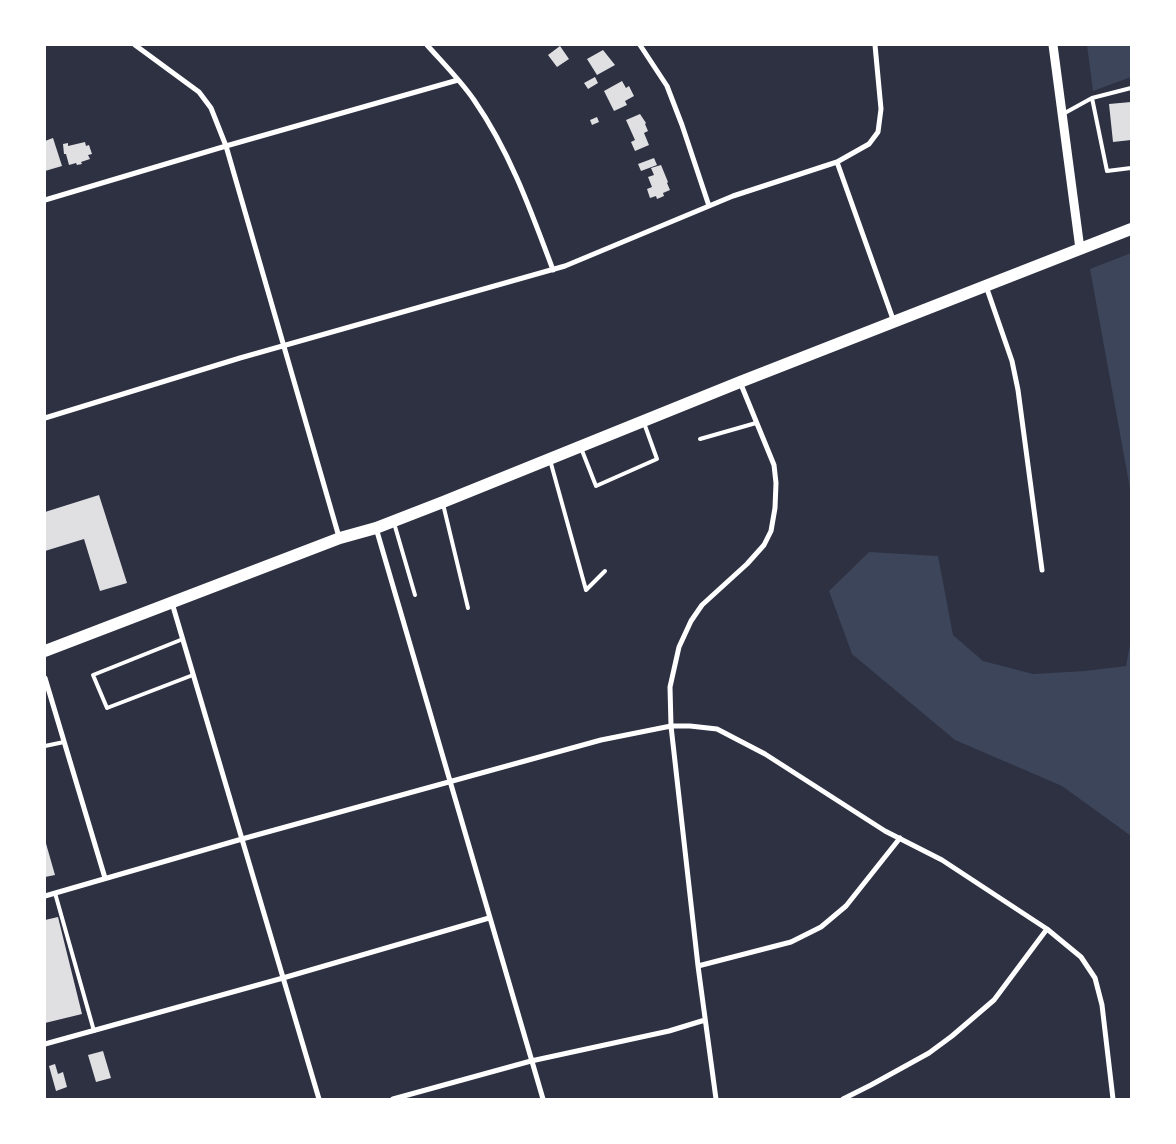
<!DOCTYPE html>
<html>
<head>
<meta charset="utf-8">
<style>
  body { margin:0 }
  #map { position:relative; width:1176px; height:1144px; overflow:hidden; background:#2d3142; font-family:Signika,sans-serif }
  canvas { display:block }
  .frame { position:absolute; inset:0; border:46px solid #fff; pointer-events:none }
</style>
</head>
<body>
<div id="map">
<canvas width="1176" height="1144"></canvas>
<div class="frame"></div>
</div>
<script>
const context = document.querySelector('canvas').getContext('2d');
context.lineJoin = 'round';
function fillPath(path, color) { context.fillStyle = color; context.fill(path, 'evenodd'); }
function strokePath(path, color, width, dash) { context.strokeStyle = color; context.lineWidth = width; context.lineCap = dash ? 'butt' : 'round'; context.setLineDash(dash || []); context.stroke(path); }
fillPath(new Path2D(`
  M1087 45H1131V77L1093 91Z
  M1131 253V494L1090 269Z
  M869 552 938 556 953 635 983 661 1033 674 1085 671 1126 666 1131 639V836L1062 786 955 740 852 654 829 591Z`), '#3c4559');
fillPath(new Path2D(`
  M560 46 569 59 557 67 548 55Z
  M603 50 615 65 597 75 587 59Z
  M595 77 598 83 588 89 584 83Z
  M622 81 626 88 629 86 634 96 625 101 627 105 614 111 604 91Z
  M1131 102V140L1113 142 1109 104Z
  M640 114 646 123 645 124 648 131 644 133 649 145 635 151 631 142 635 140 626 120Z
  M597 117 599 122 592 125 590 120Z
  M53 138 62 166 45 171V141Z
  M85 142 86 146 89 145 92 154 88 155 90 159 81 162 82 164 77 165 76 163 69 165 66 154H64L63 144 68 143V146Z
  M654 158 657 165 641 171 638 164Z
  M661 165 668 182 667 183 670 190 663 193 664 196 657 199 656 196 650 198 647 189 652 187 648 177 654 175 651 168Z
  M99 495 127 583 100 591 84 539 45 551V512Z
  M45 840 55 875 45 877Z
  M58 917 82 1014 45 1023V920Z
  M103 1051 111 1078 96 1082 88 1055Z
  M55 1064 58 1074 63 1072 67 1087 56 1091 49 1066Z`), '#e0e0e3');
strokePath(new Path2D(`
  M1092 98 1107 171 1131 168
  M1063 114 1092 98 1131 88
  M700 439 756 423
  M581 448 596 486 657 459 644 423
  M550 460 586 590 605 571
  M443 504 468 608
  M394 523 415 595
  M183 639 93 675 107 708 193 675
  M45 746 64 742
  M55 893 94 1031`), '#fff', 4);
strokePath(new Path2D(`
  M135 45 199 92 211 108 226 146 339 537
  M427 45C443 63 461 81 474 100 510 152 531 211 553 270
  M640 45 667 86 682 125 709 206
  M837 162 894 322
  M45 200 226 146 458 80
  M986 286 1012 361 1018 390 1042 570
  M45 418 240 358 565 266 733 196 837 162 869 144 878 132 881 109 875 45
  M376 528 543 1099
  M172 603 319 1099
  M45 678 105 878
  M45 896 242 839 601 740 671 726H690L717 729 765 754 885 831 942 860 1047 929 1081 957 1095 978 1102 1005 1113 1099
  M698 966 791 942 821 927 846 906 900 838
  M45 1044 283 978 489 918
  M393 1099 531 1061 669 1031 705 1020
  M716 1099 698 966 671 726 670 687 679 647 691 621 702 605 747 564 764 545 771 531 775 508 776 483 774 465 740 382
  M843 1099 871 1085 929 1053 952 1036 994 1000 1047 929`), '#fff', 5);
strokePath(new Path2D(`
  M1053 45 1080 249`), '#fff', 9);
strokePath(new Path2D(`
  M45 651 340 538 376 528 443 502 740 382 1131 229`), '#fff', 12);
</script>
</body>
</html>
